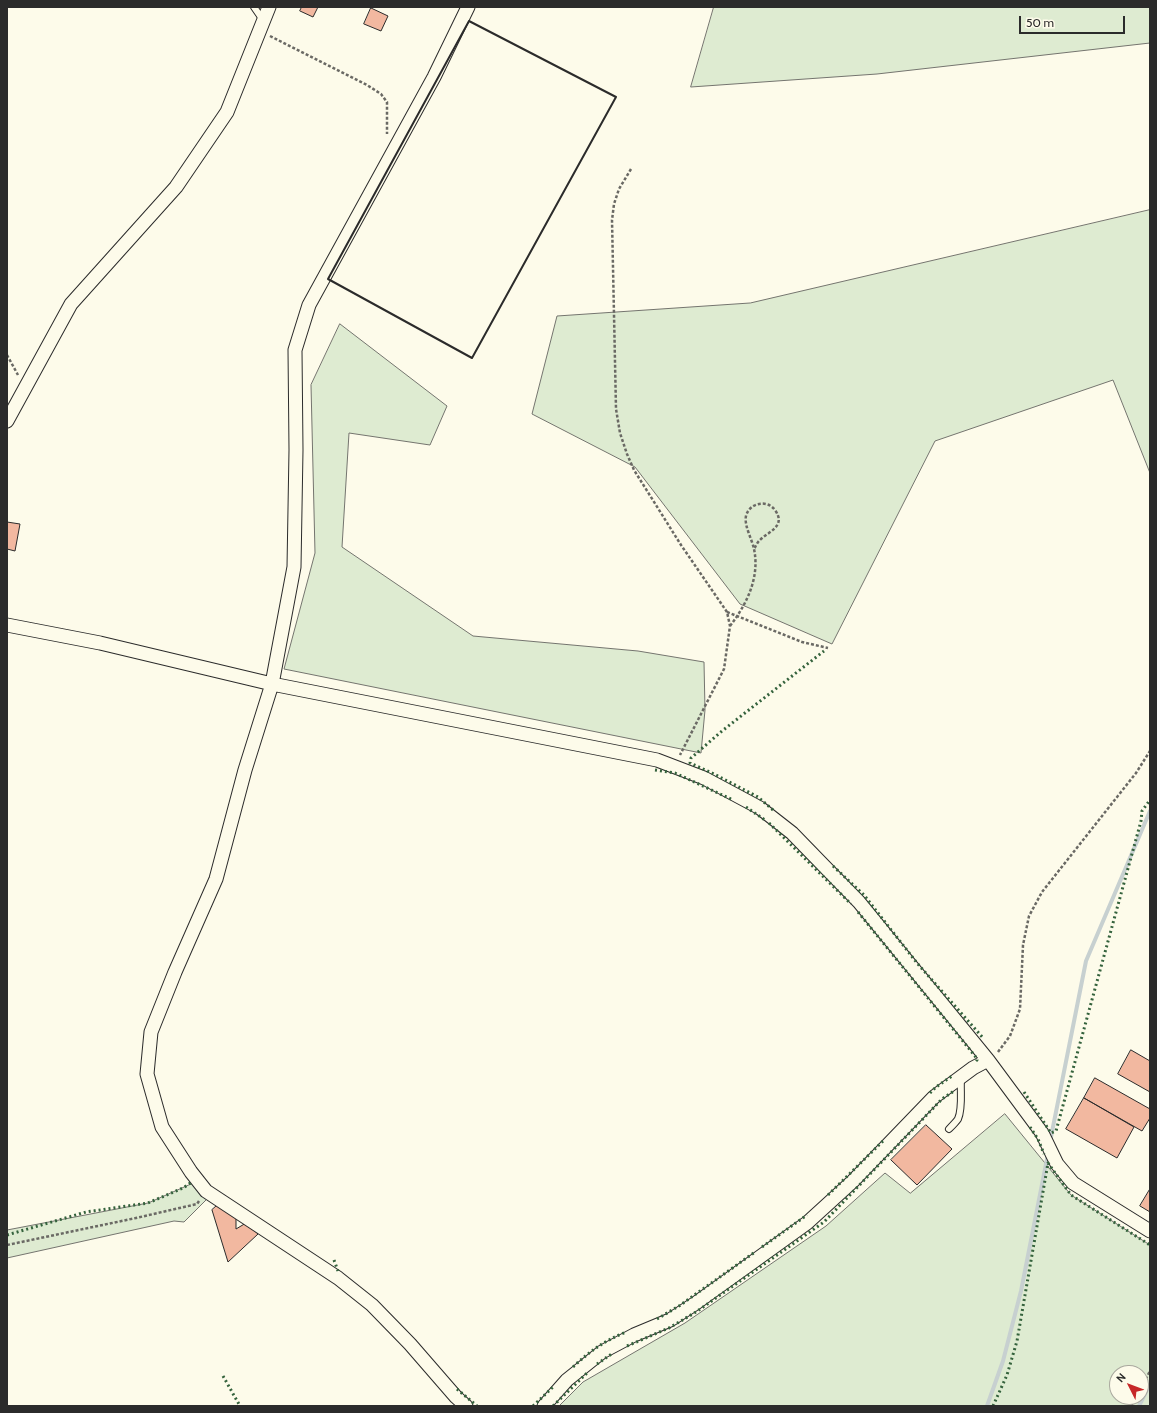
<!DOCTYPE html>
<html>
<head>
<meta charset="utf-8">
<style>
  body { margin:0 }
  #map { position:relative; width:1157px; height:1413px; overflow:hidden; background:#fdfbea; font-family:Cabin,sans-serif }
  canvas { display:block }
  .frame { position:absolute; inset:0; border:8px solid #2b2b2b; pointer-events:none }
  .north { position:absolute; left:1109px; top:1365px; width:40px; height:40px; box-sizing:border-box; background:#fdfbea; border:1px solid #a9a89e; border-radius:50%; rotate:312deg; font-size:11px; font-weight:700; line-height:16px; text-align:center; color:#2b2b2b }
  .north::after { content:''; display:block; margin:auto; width:14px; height:18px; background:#c62828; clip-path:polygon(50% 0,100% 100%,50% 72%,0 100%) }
  .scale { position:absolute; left:1019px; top:16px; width:106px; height:18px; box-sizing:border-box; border:2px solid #2b2b2b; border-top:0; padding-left:5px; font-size:12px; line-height:14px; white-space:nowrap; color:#2b2b2b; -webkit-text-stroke:3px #fdfbea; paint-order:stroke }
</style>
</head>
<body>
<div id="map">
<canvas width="1157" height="1413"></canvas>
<div class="frame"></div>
<div class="north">N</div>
<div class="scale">50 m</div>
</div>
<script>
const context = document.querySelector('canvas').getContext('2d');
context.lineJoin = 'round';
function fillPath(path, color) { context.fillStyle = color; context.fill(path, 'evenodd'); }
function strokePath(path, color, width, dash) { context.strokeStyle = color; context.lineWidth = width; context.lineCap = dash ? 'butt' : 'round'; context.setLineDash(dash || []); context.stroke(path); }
const green = new Path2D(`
  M714 7H1150V43L877 74 691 87Z
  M1150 210V473L1113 380 935 441 832 644 740 604 635 467 532 414 557 316 750 303Z
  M340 324 447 406 430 445 349 433 342 547 473 636 638 651 704 662 705 710 701 753 284 669 315 553 311 385Z
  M1005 1114 1071 1195 1150 1245V1406H559L583 1382 685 1323 826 1226 885 1173 910 1193ZM1117 1373H1141V1397H1117Z
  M194 1183 211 1195 184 1222 174 1221 7 1258V1230L148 1203Z`);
fillPath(green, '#deebd1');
strokePath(green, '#74746e', 1);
strokePath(new Path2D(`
  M1050 1142 1086 961 1150 811
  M987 1406 1003 1361 1021 1291 1048 1154
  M1139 1406 1150 1384`), '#c7d0d0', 4);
const building = new Path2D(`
  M302 7H318L313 17 300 11Z
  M371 8 388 16 381 31 364 24Z
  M7 522 20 524 15 551 7 549Z
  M1131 1050 1150 1061V1092L1118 1074Z
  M1095 1078 1150 1109V1118L1142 1131 1084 1098Z
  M1084 1098 1134 1127 1117 1158 1066 1129Z
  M926 1125 952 1149 917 1185 891 1160Z
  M1150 1189V1212L1140 1206Z
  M220 1203 236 1215V1229L246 1223 258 1234 228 1262 212 1210Z`);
fillPath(building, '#f2b8a0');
strokePath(building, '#2b2b2b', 1);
const service = new Path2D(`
  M254 7 263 20
  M949 1129C952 1126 956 1122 958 1119 963 1108 960 1091 961 1079`);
const minor = new Path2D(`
  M7 421 71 304 176 187 227 112 269 7
  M7 625 100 643 272 684 657 760 704 778 760 808 792 833 859 902 988 1060 1042 1133 1057 1164 1073 1183 1150 1231
  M466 1406 456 1397 410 1344 372 1305 338 1278 206 1191 191 1172 162 1127 147 1074 151 1032 175 972 216 879 245 770 272 684 294 567 296 450 295 350 309 305 434 77 468 7
  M544 1406 567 1380 602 1352 634 1335 670 1320 696 1303 807 1223 853 1181 934 1097 973 1068 988 1060`);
strokePath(service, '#2b2b2b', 8);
strokePath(minor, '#2b2b2b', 15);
strokePath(new Path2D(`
  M270 36 367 85 381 94 387 102V134
  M631 169 619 189 614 204 612 220 616 409 620 433 627 454 634 470 681 545 727 612 730 626 724 669 680 755
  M7 355 18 375
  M727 612 802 642 828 648
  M730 626C747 604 760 577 754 549 752 539 744 526 746 516 749 503 767 499 775 510 787 527 767 532 759 541 757 543 756 546 754 549
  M998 1052 1010 1036 1020 1009 1023 945 1029 916 1042 892 1136 773 1150 751
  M7 1245 136 1218 197 1204 199 1201
  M1141 1388 1150 1371
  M1131 1406 1136 1397`), '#6a6964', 2.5, [3, 2]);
strokePath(service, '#fdfbea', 6);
strokePath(minor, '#fdfbea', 13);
strokePath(new Path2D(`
  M655 770 675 773 733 800
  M746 807 765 820
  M773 810 758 797 712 773 690 763 691 758 722 731 824 651
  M769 823 851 904
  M833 866 864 895 917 963 984 1039
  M858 912 975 1056 977 1060 976 1061
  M1024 1092 1051 1133 1056 1131 1141 821 1142 811 1150 800
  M930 1093 936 1087 952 1076
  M1030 1127 1038 1139 1044 1154
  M828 1195 883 1141
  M7 1235 86 1212 148 1203 183 1188 192 1182
  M762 1247 807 1215
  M334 1260 338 1271
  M657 1319 679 1306 755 1252
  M627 1346 669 1328 696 1312 824 1222 942 1099 954 1091
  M597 1364 613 1353
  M573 1367C590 1351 604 1341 626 1332
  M223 1376 240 1406
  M457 1389 477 1406
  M533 1406 553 1387
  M553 1406 588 1372
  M993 1406 1007 1375 1017 1341 1048 1163 1071 1195 1150 1245`), '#34623c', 3, [2, 3]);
strokePath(new Path2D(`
  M469 21 616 97 472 358 328 279Z`), '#2b2b2b', 2);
</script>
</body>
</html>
